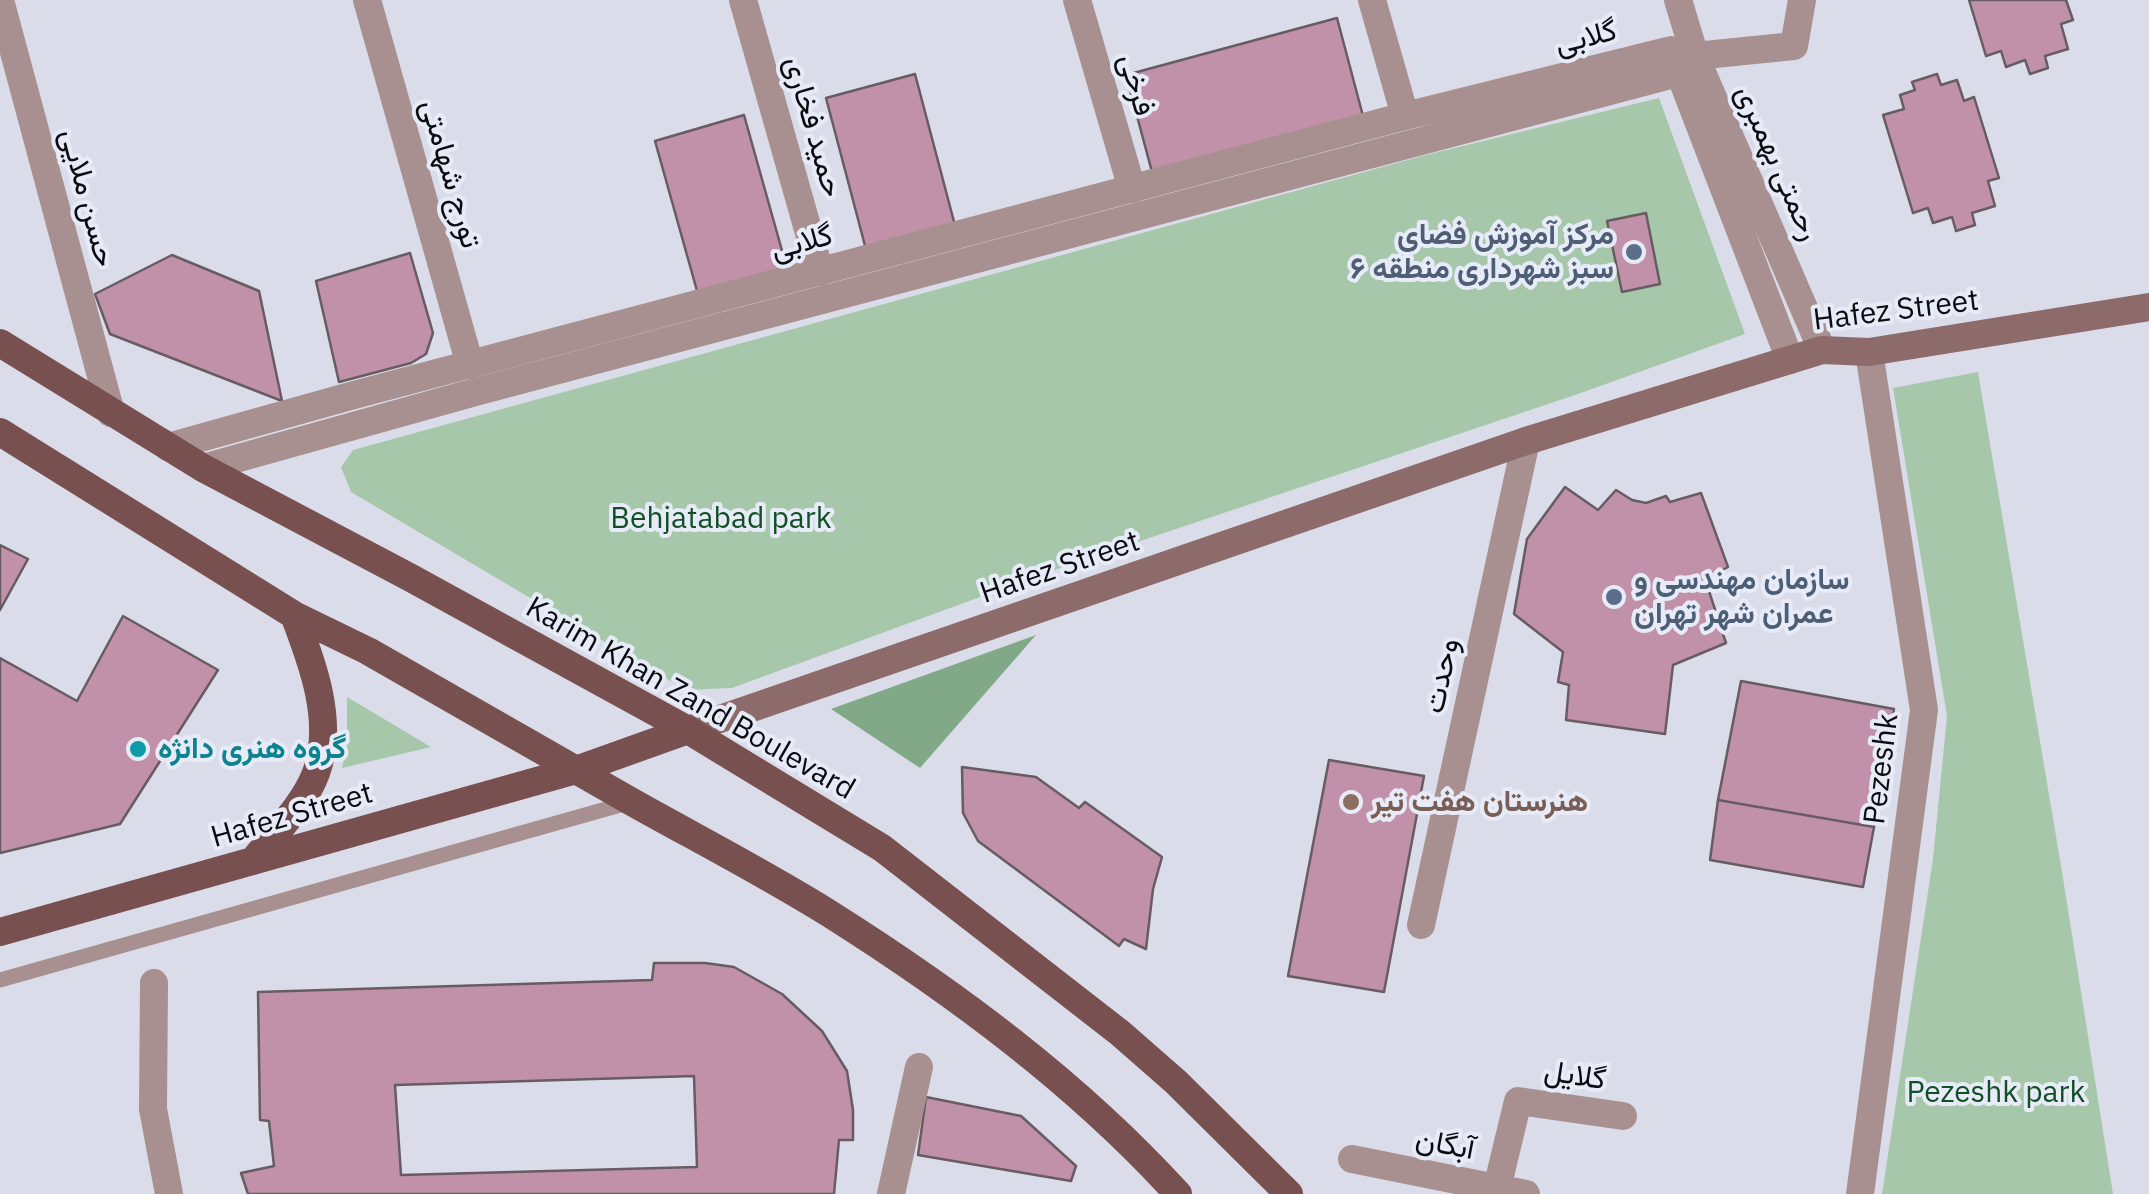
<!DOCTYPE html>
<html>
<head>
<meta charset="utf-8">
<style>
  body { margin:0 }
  canvas { display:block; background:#dadde9 }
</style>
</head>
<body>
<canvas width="2149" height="1194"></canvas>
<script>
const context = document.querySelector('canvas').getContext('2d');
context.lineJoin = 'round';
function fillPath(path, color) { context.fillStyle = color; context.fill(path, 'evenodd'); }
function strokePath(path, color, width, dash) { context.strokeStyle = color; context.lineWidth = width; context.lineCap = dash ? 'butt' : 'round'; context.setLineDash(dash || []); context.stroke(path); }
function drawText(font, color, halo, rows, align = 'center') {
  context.font = font + ' "IBM Plex Sans",Vazirmatn,sans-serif'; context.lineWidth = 8; context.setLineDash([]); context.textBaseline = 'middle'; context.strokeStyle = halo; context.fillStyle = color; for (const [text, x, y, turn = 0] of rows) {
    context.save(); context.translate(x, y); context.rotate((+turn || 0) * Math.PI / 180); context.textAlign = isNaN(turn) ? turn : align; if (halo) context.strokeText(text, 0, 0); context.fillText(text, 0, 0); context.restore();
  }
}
fillPath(new Path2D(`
  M1659 98 1745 334 1578 394 1051 571 732 688 686 690 351 492 341 467 353 450 1426 155Z
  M1978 372 2063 878 2113 1194H1882L1933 859 1947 716 1893 388Z
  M347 697 431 747 342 768 347 745Z`), '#a6c7aa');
fillPath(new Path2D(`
  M1036 635 920 768 831 709Z`), '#81a987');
const building = new Path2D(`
  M1969 0H2066L2073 20 2061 24 2068 49 2045 56 2048 68 2030 74 2025 60 2006 67 2001 51 1986 56Z
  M1337 18 1363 116 1152 172 1126 75Z
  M915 74 957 233 868 257 826 98Z
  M1937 74 1941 85 1957 80 1964 101 1974 97 1999 178 1988 181 1995 206 1972 213 1975 225 1956 231 1952 217 1933 223 1928 208 1913 213 1883 115 1904 109 1900 95 1915 90 1912 82Z
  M744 115 788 272 699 298 655 141Z
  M1646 213 1660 284 1622 292 1607 221Z
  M410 253 433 333 426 354 411 363 339 382 316 281Z
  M172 255 259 291 282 401 110 334 95 294Z
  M1565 487 1598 510 1616 490 1632 500 1646 503 1666 496 1670 502 1701 493 1728 567 1705 579 1726 643 1673 665 1665 734 1566 720 1569 685 1558 682 1563 652 1514 614 1527 539Z
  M0 545 28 559 0 610Z
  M123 616 218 670 120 824 0 853V658L77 701Z
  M1741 681 1894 709 1874 827 1718 800Z
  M1329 760 1424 776 1384 992 1288 976Z
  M962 767 1036 777 1079 808 1085 802 1162 857 1153 889 1146 949 1124 939 1119 946 978 841 963 813Z
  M1718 800 1874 827 1863 887 1710 860Z
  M654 963H705L734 967 782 994 822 1031 847 1071 853 1110V1140H839L834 1194H248L241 1173 274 1166 269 1121 260 1120 258 992 652 980ZM694 1076 697 1167 401 1175 395 1085Z
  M926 1097 1021 1116 1076 1166 1071 1181 918 1155Z`);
fillPath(building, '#c191aa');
strokePath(building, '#675c62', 2.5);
strokePath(new Path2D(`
  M0 980 631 802`), '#a99090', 15);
strokePath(new Path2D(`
  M0 0 111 413
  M367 0 470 365
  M743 0 820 272
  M1077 0 1132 189
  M1372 0 1405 116
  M1678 0 1695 56 1794 46 1802 0
  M1421 925 1526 441
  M154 983 153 1109 169 1194
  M1352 1159 1526 1194
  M1497 1188 1518 1101 1623 1116
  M891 1194 919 1067
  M1860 1194 1924 710 1869 352`), '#a99090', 28);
strokePath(new Path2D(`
  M1673 56 1790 360
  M1695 56 1822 350
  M168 447 354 395 1405 116 1671 50 1695 56
  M203 468 479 391 1678 73 1695 56`), '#a99090', 28);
strokePath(new Path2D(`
  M688 730 1526 441 1822 350 1869 352 2149 307`), '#8e6b6b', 28);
strokePath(new Path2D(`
  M0 343 203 468 411 578 688 730 882 848 1120 1033 1176 1082 1289 1194
  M0 432 294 615 368 651C456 701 544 752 632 802 698 839 766 874 830 914 955 993 1078 1084 1178 1194
  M253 861C274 834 304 805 316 773 335 722 312 662 294 615
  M0 932 576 770 688 730`), '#795050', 28);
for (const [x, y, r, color] of [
  [1634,252,10,"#5c6f8a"],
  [1614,597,10,"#5c6f8a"],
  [138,749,10,"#0f9aa8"],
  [1351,802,10,"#8d6e63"]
]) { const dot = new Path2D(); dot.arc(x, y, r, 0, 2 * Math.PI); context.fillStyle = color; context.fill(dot); strokePath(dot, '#e7ebf7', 4); }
drawText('30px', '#0b0c10', '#e7ebf7', [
  ["گلابی",1586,38,-14],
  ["فرخی",1136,85,74],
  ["حمید فخاری",813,127,74],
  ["رحمتی بهمبری",1777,163,66],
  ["تورج شهامتی",450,174,74],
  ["حسن ملایی",87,198,75],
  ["گلابی",802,243,-15],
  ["Hafez Street",1896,311,-7],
  ["Hafez Street",1060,568,-19],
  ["وحدت",1442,676,-78],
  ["Karim Khan Zand Boulevard",690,699,30],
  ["Pezeshk",1882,769,-83],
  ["Hafez Street",292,816,-16],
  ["گلایل",1575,1076,9],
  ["آبگان",1445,1145,11]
]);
drawText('bold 30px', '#4e5e75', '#e7ebf7', [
  ["مرکز آموزش فضای",1614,235],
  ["سبز شهرداری منطقه ۶",1614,269],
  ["سازمان مهندسی و",1634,580,"left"],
  ["عمران شهر تهران",1634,614,"left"]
], 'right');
drawText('30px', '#115024', '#e7ebf7', [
  ["Behjatabad park",721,519],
  ["Pezeshk park",1996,1093]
]);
drawText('bold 30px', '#0d838f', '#e7ebf7', [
  ["گروه هنری دانژه",158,749]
], 'left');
drawText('bold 30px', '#785e54', '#e7ebf7', [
  ["هنرستان هفت تیر",1371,802]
], 'left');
</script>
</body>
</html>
